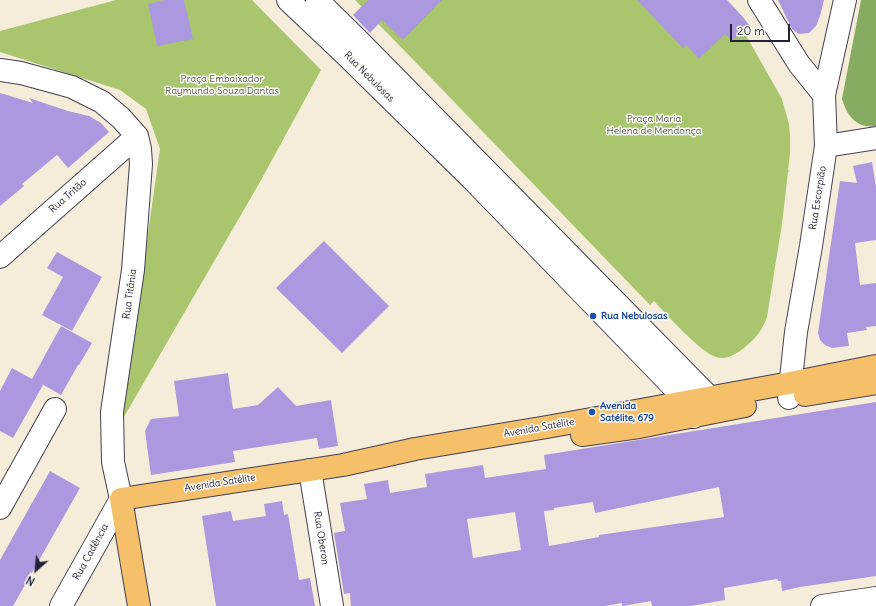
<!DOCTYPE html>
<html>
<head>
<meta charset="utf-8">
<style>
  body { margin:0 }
  #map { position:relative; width:876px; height:606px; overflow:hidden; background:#f5edda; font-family:Delius,sans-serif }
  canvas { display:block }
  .north { position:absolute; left:16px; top:550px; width:40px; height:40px; -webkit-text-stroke:3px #fdfcf7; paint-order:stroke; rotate:207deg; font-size:11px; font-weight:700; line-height:16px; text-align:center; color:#22223b }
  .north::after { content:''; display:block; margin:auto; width:14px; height:18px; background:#22223b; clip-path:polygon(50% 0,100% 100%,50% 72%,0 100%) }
  .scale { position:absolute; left:730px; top:24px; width:60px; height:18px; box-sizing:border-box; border:2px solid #22223b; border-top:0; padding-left:5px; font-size:12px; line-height:14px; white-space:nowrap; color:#22223b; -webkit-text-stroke:3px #fdfcf7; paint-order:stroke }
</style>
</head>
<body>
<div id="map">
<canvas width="876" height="606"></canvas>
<div class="north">N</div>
<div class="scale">20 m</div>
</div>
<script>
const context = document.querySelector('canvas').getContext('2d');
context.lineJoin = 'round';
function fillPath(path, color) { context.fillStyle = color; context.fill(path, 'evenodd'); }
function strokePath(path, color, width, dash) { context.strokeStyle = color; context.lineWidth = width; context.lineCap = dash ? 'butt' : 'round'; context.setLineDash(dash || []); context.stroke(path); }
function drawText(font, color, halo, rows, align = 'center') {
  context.font = font + ' Delius,sans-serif'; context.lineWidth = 3; context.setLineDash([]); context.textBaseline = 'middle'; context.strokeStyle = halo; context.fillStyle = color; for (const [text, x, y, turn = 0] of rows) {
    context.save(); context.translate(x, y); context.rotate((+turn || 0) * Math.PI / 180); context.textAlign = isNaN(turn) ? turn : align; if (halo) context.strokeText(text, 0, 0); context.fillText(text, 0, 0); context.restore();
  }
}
fillPath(new Path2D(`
  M116 0H252L321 70 260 182 121 422 160 149 146 109 120 90 0 52V31Z
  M355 0H726L782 99 789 124 790 135V154L788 170 789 171 788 172 782 224 767 317C762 331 756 338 744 348 735 355 726 360 716 357 700 352 666 314 654 301L650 305 432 79Z`), '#a9c66e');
fillPath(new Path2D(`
  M861 0H876V126C857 129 847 116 842 99Z`), '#86ab61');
fillPath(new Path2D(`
  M164 0H184L193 39 157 46 148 4Z
  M368 0H442L403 40 382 20 370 33 353 15Z
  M637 0H727L742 16 750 26 732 40 725 34 699 59 686 45 683 48Z
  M778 0H824L820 16 816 26 809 33 799 34 792 29Z
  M0 93 33 103 29 98 68 111 89 116 101 123 109 132 68 168 57 155 22 184 24 186 0 206Z
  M872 162 876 187V240L855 243 860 285 876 283V326L866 327 867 330 847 333 849 346 832 348 825 345 820 340 818 333 840 181 857 183 853 166Z
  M324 241 389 306 342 353 276 288Z
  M57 252 102 277 72 331 42 315 63 277 47 268Z
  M61 326 92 343 79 365H78L61 395 40 383 43 385 13 438 0 431V391L12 368 32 379Z
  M228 373 233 409 258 405 278 387 296 406 331 400 338 446 319 449 317 438 233 451 235 462 151 475 145 431 151 419 179 416 174 381Z
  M876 402V576L800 587 782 591 781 581H778L777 579 724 588 725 600 691 606H652L651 601 623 606H622V603L605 606H351L350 593 344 594 334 533 345 531 340 503 367 499 364 484 388 480 390 493 427 487 425 474 483 465 485 478 546 469 544 455ZM719 487 724 517 599 535V537L549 546 544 511 554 510V508L593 502 595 513ZM515 512 521 550 473 558 467 519Z
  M50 471 80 488 13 606H0V560Z
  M282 501 284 515 288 514 299 580 310 578 315 606H216L202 516 231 511 233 521 266 516 264 504Z`), '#ac98de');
const minor = new Path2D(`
  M288 0 345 54 474 181 687 401 694 417
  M317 0 359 41 709 397 719 410
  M759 0 799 64 824 95
  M0 70 21 73 72 87 102 102 121 118 137 136 140 149 141 164 133 270 112 412 113 462 121 499 61 606
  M826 146 876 138
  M0 257 137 136
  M789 398 796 332 811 246 826 146 824 95 845 0
  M310 470 332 606
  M0 508 55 409
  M822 606 876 598`);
const major = new Path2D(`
  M805 395 876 383
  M582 435 639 427 745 406
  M139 606 121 499 343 465 415 449 547 427 790 383 876 366`);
strokePath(minor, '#424053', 24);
strokePath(major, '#424053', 24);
strokePath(minor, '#fff', 22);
strokePath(major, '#f6c06b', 22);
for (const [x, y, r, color] of [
  [593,316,4,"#1a4fb4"],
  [592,412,4,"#1a4fb4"]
]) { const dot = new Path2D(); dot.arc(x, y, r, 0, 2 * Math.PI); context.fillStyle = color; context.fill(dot); strokePath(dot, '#fdfcf7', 1.5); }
drawText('10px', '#22223b', '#fdfcf7', [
  ["Rua Nebulosas",369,77,45],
  ["Rua Tritão",68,196,-41],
  ["Rua Escorpião",818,198,-81],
  ["Rua Titânia",130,294,-82],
  ["Avenida Satélite",539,428,-10],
  ["Avenida Satélite",220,483,-9],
  ["Rua Oberon",321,538,81],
  ["Rua Cadência",91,552,-61]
]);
drawText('10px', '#515b4d', '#fdfcf7', [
  ["Praça Embaixador",222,79],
  ["Raymundo Souza Dantas",222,91],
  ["Praça Maria",654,119],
  ["Helena de Mendonça",654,131]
]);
drawText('bold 10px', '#164399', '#fdfcf7', [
  ["Rua Nebulosas",601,316],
  ["Avenida",600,406],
  ["Satélite, 679",600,418]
], 'left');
</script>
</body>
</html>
